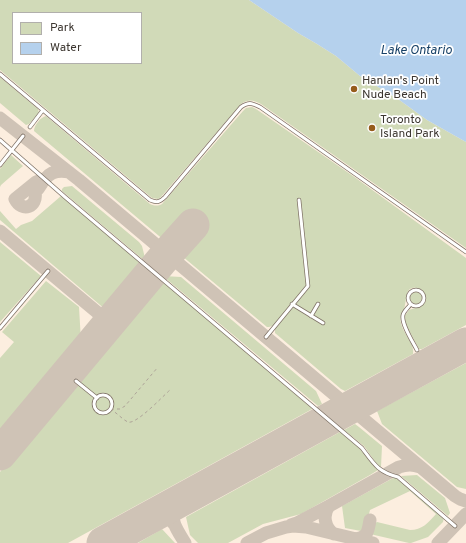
<!DOCTYPE html>
<html>
<head>
<meta charset="utf-8">
<style>
  body { margin:0 }
  #map { position:relative; width:466px; height:543px; overflow:hidden; background:#fceedf; font-family:Overpass,sans-serif }
  canvas { display:block }
  .legend { position:absolute; left:12px; top:12px; width:130px; height:52px; box-sizing:border-box; background:#fff; border:1px solid #b1afac; margin:0; padding:5px 7px; list-style:none; font-size:12px; color:#3c3630 }
  .legend li { display:flex; align-items:center; gap:8px; height:20px }
  .legend b { width:20px; border:1px solid #b1afac }
</style>
</head>
<body>
<div id="map">
<canvas width="466" height="543"></canvas>
<ul class="legend">
<li><b style="height:11px;background:#d1dab8"></b>Park</li>
<li><b style="height:11px;background:#b5d1ed"></b>Water</li>
</ul>
</div>
<script>
const context = document.querySelector('canvas').getContext('2d');
context.lineJoin = 'round';
function fillPath(path, color) { context.fillStyle = color; context.fill(path, 'evenodd'); }
function strokePath(path, color, width, dash) { context.strokeStyle = color; context.lineWidth = width; context.lineCap = dash ? 'butt' : 'round'; context.setLineDash(dash || []); context.stroke(path); }
function drawText(font, color, halo, rows, align = 'center') {
  context.font = font + ' Overpass,sans-serif'; context.lineWidth = 3.5; context.setLineDash([]); context.textBaseline = 'middle'; context.strokeStyle = halo; context.fillStyle = color; for (const [text, x, y, turn = 0] of rows) {
    context.save(); context.translate(x, y); context.rotate((+turn || 0) * Math.PI / 180); context.textAlign = isNaN(turn) ? turn : align; if (halo) context.strokeText(text, 0, 0); context.fillText(text, 0, 0); context.restore();
  }
}
fillPath(new Path2D(`
  M0 0H249L298 33 317 44 336 56 360 76 398 99 427 120 466 142V248L261 104C253 100 249 99 241 104L161 197 158 199 152 198 0 70ZM13 13H141V63H13Z
  M0 77 38 109 39 113 29 124 26 125 0 103Z
  M252 107 256 109 353 176 466 258V325L422 349H419L405 323 404 317 409 310C417 307 431 306 424 293 423 290 420 289 417 288 405 286 407 298 405 305 404 312 399 316 401 323 403 334 415 343 413 354L345 391 341 389 275 333V328L272 326 269 327H267L182 256V255L202 231 185 217 165 241 34 131C34 125 41 117 46 116L150 204C155 206 158 206 162 204L243 111 246 108Z
  M11 155 23 166 1 185 0 187V169Z
  M72 186 139 242 142 246 146 262 62 191V189L64 187Z
  M61 196 142 264V267L106 310 0 220V211L16 229 21 225 32 221Z
  M0 242 41 276 0 322Z
  M164 276 181 277 316 391 322 404 318 406 164 277Z
  M46 281 79 307 81 341 0 438V358L14 342 2 332Z
  M162 281 314 408 68 543H0V472L159 282Z
  M410 298a6 6 0 1 1 12 0a6 6 0 1 1-12 0Z
  M466 363V489L457 487 382 424 377 411Z
  M355 424 359 427 382 446 381 467 376 463 364 446 344 430Z
  M340 432 361 449 373 465 378 470 370 475 301 514 263 524 228 543H198L190 535 186 517Z
  M417 475 445 498 450 513 448 516 401 476Z
  M395 477 444 517 443 522 428 537 411 543H409L370 534 372 525 377 522 410 530C422 530 428 523 436 514L410 491 370 510 365 529 361 531 345 528 342 506Z
  M162 529 175 543H138Z`), '#d1dab8');
fillPath(new Path2D(`
  M249 0H466V142L427 120 398 99 360 76 336 56 317 44 298 33Z`), '#b5d1ed');
strokePath(new Path2D(`
  M0 118 79 180 455 496 460 499 466 501
  M46 178 36 182 15 199C22 213 38 207 35 192 41 187 41 183 45 179 51 171 60 170 69 172
  M0 231 110 323
  M181 500C178 503 175 507 174 511 170 522 180 534 185 543
  M149 518C159 516 167 515 174 524
  M291 525 297 523 329 506
  M334 534C325 528 322 515 329 506L399 467C407 464 413 464 420 467
  M356 539C368 537 368 531 370 520
  M247 543 266 533 286 527 293 526 306 527 373 543
  M438 543 466 514`), '#cfc3b6', 13);
strokePath(new Path2D(`
  M0 454 167 254 193 225
  M103 543 466 344`), '#cfc3b6', 33);
const service = new Path2D(`
  M0 74 150 200C157 203 160 202 165 197L241 107C249 102 251 103 260 107L466 252
  M30 127 43 110
  M0 140 65 197 362 448C374 464 378 472 398 477L455 526
  M0 165 23 136
  M408 298a8 8 0 1 1 16 0a8 8 0 1 1-16 0Z
  M292 304 323 323
  M410 305C408 308 404 311 403 315 401 324 413 342 417 350
  M311 316 318 304
  M0 328 48 271
  M266 337 308 286 299 200
  M76 381 97 398
  M94 404a9 9 0 1 1 18 0a9 9 0 1 1-18 0Z`);
strokePath(service, '#7f7266', 4.5);
strokePath(new Path2D(`
  M110 409C116 412 123 420 128 422 136 425 163 396 170 390
  M111 409H120L125 406 158 367`), '#aea498', 1, [3, 3]);
strokePath(service, '#fff', 3);
for (const [x, y, r, color] of [
  [354,89,4,"#965c1b"],
  [372,128,4,"#965c1b"]
]) { const dot = new Path2D(); dot.arc(x, y, r, 0, 2 * Math.PI); context.fillStyle = color; context.fill(dot); strokePath(dot, '#fff', 1.5); }
drawText('12px', '#3c3630', '#fff', [
  ["Hanlan's Point",362,82],
  ["Nude Beach",362,96],
  ["Toronto",380,121],
  ["Island Park",380,135]
], 'left');
drawText('italic 13px', '#174167', '#fff', [
  ["Lake Ontario",416,51]
]);
</script>
</body>
</html>
